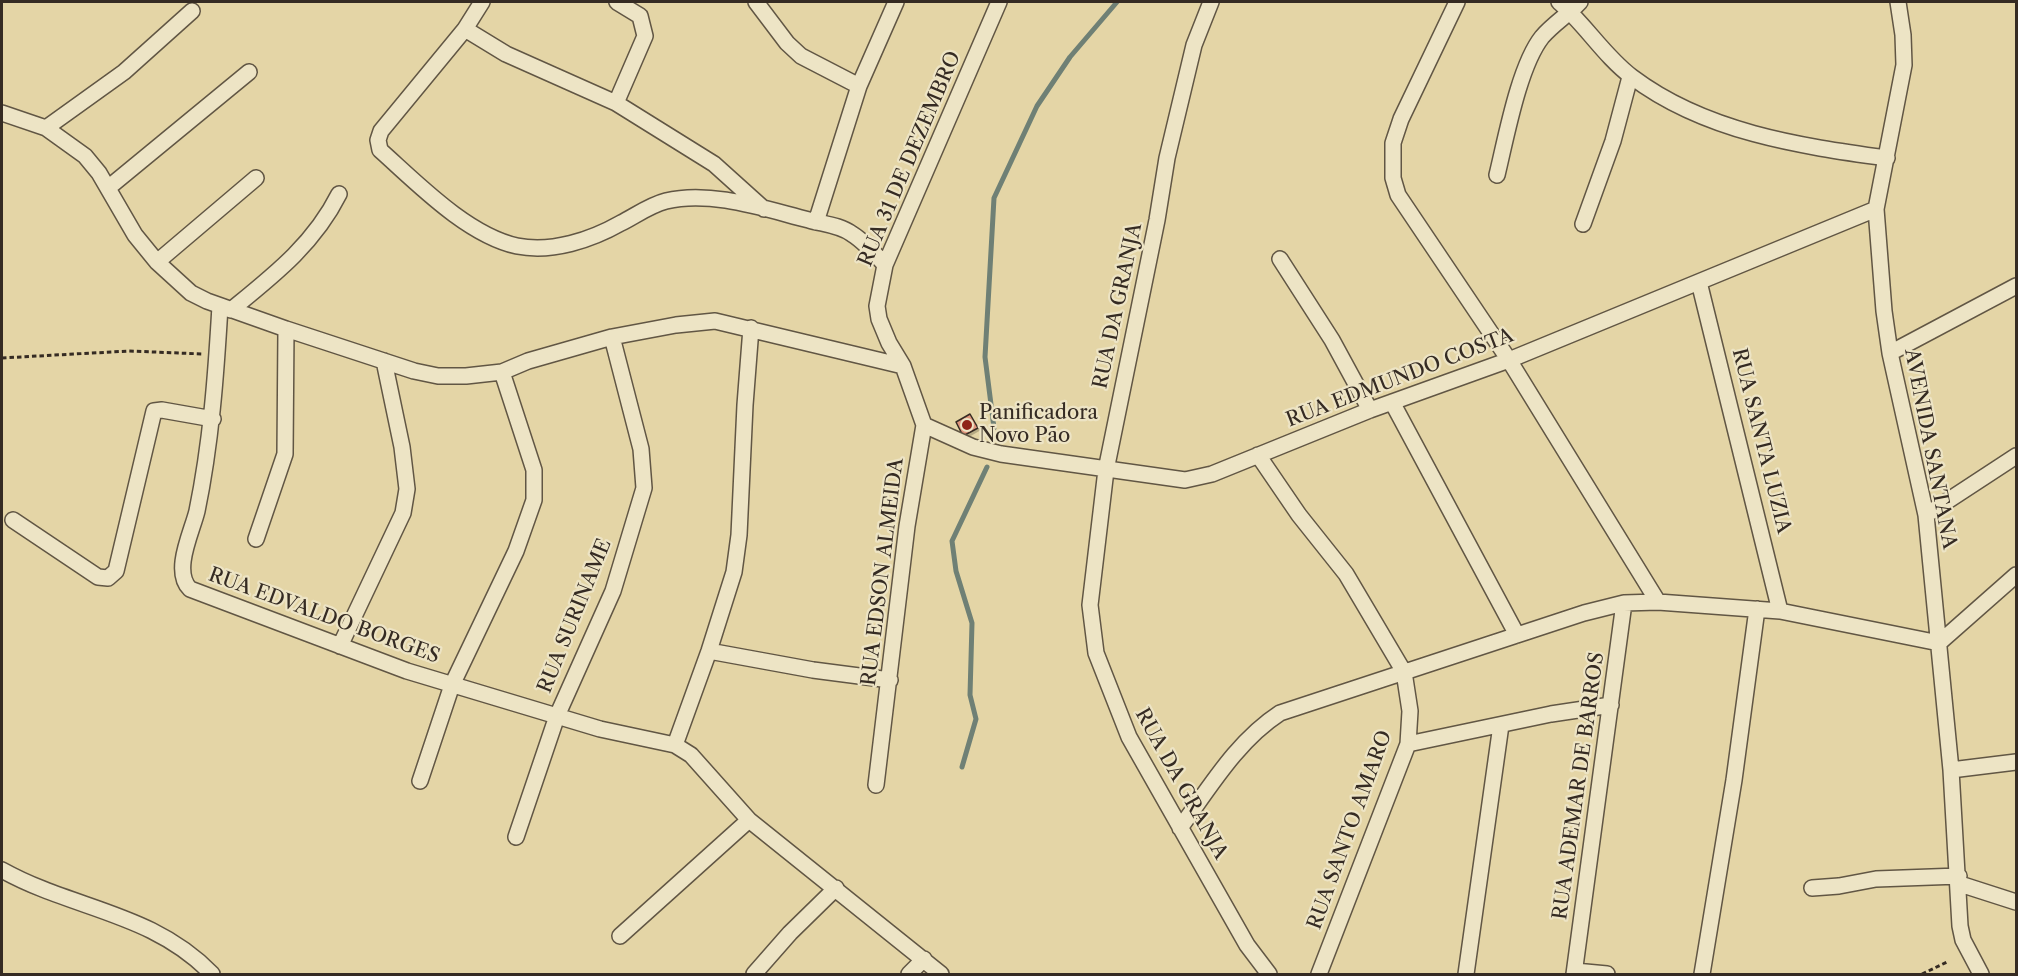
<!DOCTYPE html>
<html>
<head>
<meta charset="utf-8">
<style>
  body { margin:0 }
  #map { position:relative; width:2018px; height:976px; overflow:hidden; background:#e4d5a6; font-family:"Libre Caslon Text",serif }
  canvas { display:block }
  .frame { position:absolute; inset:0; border:3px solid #352b23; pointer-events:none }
</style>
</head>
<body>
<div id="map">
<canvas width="2018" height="976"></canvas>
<div class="frame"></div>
</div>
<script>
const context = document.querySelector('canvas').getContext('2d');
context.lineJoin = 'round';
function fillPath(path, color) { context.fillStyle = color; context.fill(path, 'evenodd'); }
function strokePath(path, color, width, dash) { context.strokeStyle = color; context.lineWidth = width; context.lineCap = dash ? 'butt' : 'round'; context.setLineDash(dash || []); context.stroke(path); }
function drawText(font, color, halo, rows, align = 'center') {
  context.font = font + ' "Libre Caslon Text",serif'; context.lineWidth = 4.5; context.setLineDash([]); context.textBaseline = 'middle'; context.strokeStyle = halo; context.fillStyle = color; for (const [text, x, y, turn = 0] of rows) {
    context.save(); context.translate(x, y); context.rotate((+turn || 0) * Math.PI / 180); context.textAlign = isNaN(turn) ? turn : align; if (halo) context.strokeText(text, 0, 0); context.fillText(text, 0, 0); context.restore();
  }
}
fillPath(new Path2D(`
  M970 416 981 430 969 437 964 435Z`), '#0003');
strokePath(new Path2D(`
  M994 428 985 357 994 198 1037 106 1070 57 1117 2
  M962 767 976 719 970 695 972 623 956 571 952 541 987 467`), '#6f8075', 5);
const building = new Path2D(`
  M970 414 978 428 963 436 956 422Z`);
fillPath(building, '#df957c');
strokePath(building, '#352b23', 1.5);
const street = new Path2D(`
  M482 2 465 29 381 131 378 140 380 150C417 183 467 235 517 246 552 253 591 240 621 223 635 216 650 205 666 201 711 190 765 209 809 220 823 224 840 225 852 234 865 242 875 254 885 265
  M756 2 787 43 801 56 859 86
  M1211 2 1194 45 1167 158 1157 220 1106 470 1090 605 1096 653 1129 737 1247 945 1269 974
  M1457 2 1401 119 1393 143V178L1398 195 1509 360 1658 602
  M1559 2C1585 24 1604 56 1632 77 1705 132 1799 146 1887 158
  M1898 2 1903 35 1904 65 1876 209 1884 311 1890 353 1926 515 1951 770 1960 926 1963 940 1981 974
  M465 29 506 54 616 103 645 36 640 16 617 2
  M616 103 714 164 764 209
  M2 113 46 128 85 156 99 173 135 235 157 262 191 293 207 301 286 329 414 371 438 376H466L502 372 528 361 612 337 676 325 715 321 903 366
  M46 128 124 72 192 11
  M1497 175C1506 138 1519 66 1542 37 1553 24 1568 15 1580 2
  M108 188 249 72
  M816 222 859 86 896 2
  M1583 224 1613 141 1630 77
  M1280 259 1332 340 1370 410
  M157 262 256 178
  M1699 282 1780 611
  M220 306C216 375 211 443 197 511 192 532 172 571 190 589L407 671 600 729 675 745 691 755 749 820 941 974
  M231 310C274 275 314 244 339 194
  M1890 353 2016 286
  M1392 402 1517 635
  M924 425 973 447 1001 454 1185 480 1212 474 1370 410 1509 360 1876 209
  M1258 455 1299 515 1346 574 1404 672 1410 711 1408 744 1319 974
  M1926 515 2016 456
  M13 520 98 577 108 578 116 571 154 411 162 410 213 419
  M256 539 285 454 286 329
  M340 646 403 513 407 489 402 447 384 361
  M709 651 813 670 890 680
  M1408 744 1551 714 1611 705
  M675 745 709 651 734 572 739 535 745 405 751 328
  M1951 770 2016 762
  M420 781 452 685 516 551 534 500V470L502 372
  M876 785 907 526 924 425 903 366 889 343 879 319 877 306 885 265 999 2
  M1180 828C1210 787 1237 741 1280 713L1584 613 1624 603 1658 602 1780 611 1939 643 2016 575
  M516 837 557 716 613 591 644 488 641 449 612 337
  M2 870C74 910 152 912 212 974
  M1960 884 2016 902
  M1812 888 1839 886 1876 879 1959 876
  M620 936 749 820
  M1575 971 1607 974
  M754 974 790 933 836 888
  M909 974 924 959
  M1466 974 1501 725
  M1574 974 1624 603
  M1702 974 1734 780 1757 609`);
strokePath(street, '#615644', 18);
strokePath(new Path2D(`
  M2 358 129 351 203 354
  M1922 974 1947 962`), '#352b23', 3, [4.5, 3]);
strokePath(street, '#ede4c5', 15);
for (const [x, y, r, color] of [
  [967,425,6,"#8f2418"]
]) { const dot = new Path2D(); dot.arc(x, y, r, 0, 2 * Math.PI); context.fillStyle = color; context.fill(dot); strokePath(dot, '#ede4c5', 2); }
drawText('20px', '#352b23', '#ede4c5', [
  ["RUA 31 DE DEZEMBRO",910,159,-67],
  ["RUA DA GRANJA",1118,306,-78],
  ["RUA EDMUNDO COSTA",1400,378,-21],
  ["RUA SANTA LUZIA",1761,441,76],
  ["AVENIDA SANTANA",1930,449,79],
  ["RUA EDSON ALMEIDA",883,572,-83],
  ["RUA EDVALDO BORGES",324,616,20],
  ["RUA SURINAME",575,616,-68],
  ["RUA DA GRANJA",1181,784,61],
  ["RUA ADEMAR DE BARROS",1579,786,-82],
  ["RUA SANTO AMARO",1350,830,-70]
]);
drawText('20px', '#352b23', '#ede4c5', [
  ["Panificadora",979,413],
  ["Novo Pão",979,436]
], 'left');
</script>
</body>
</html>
